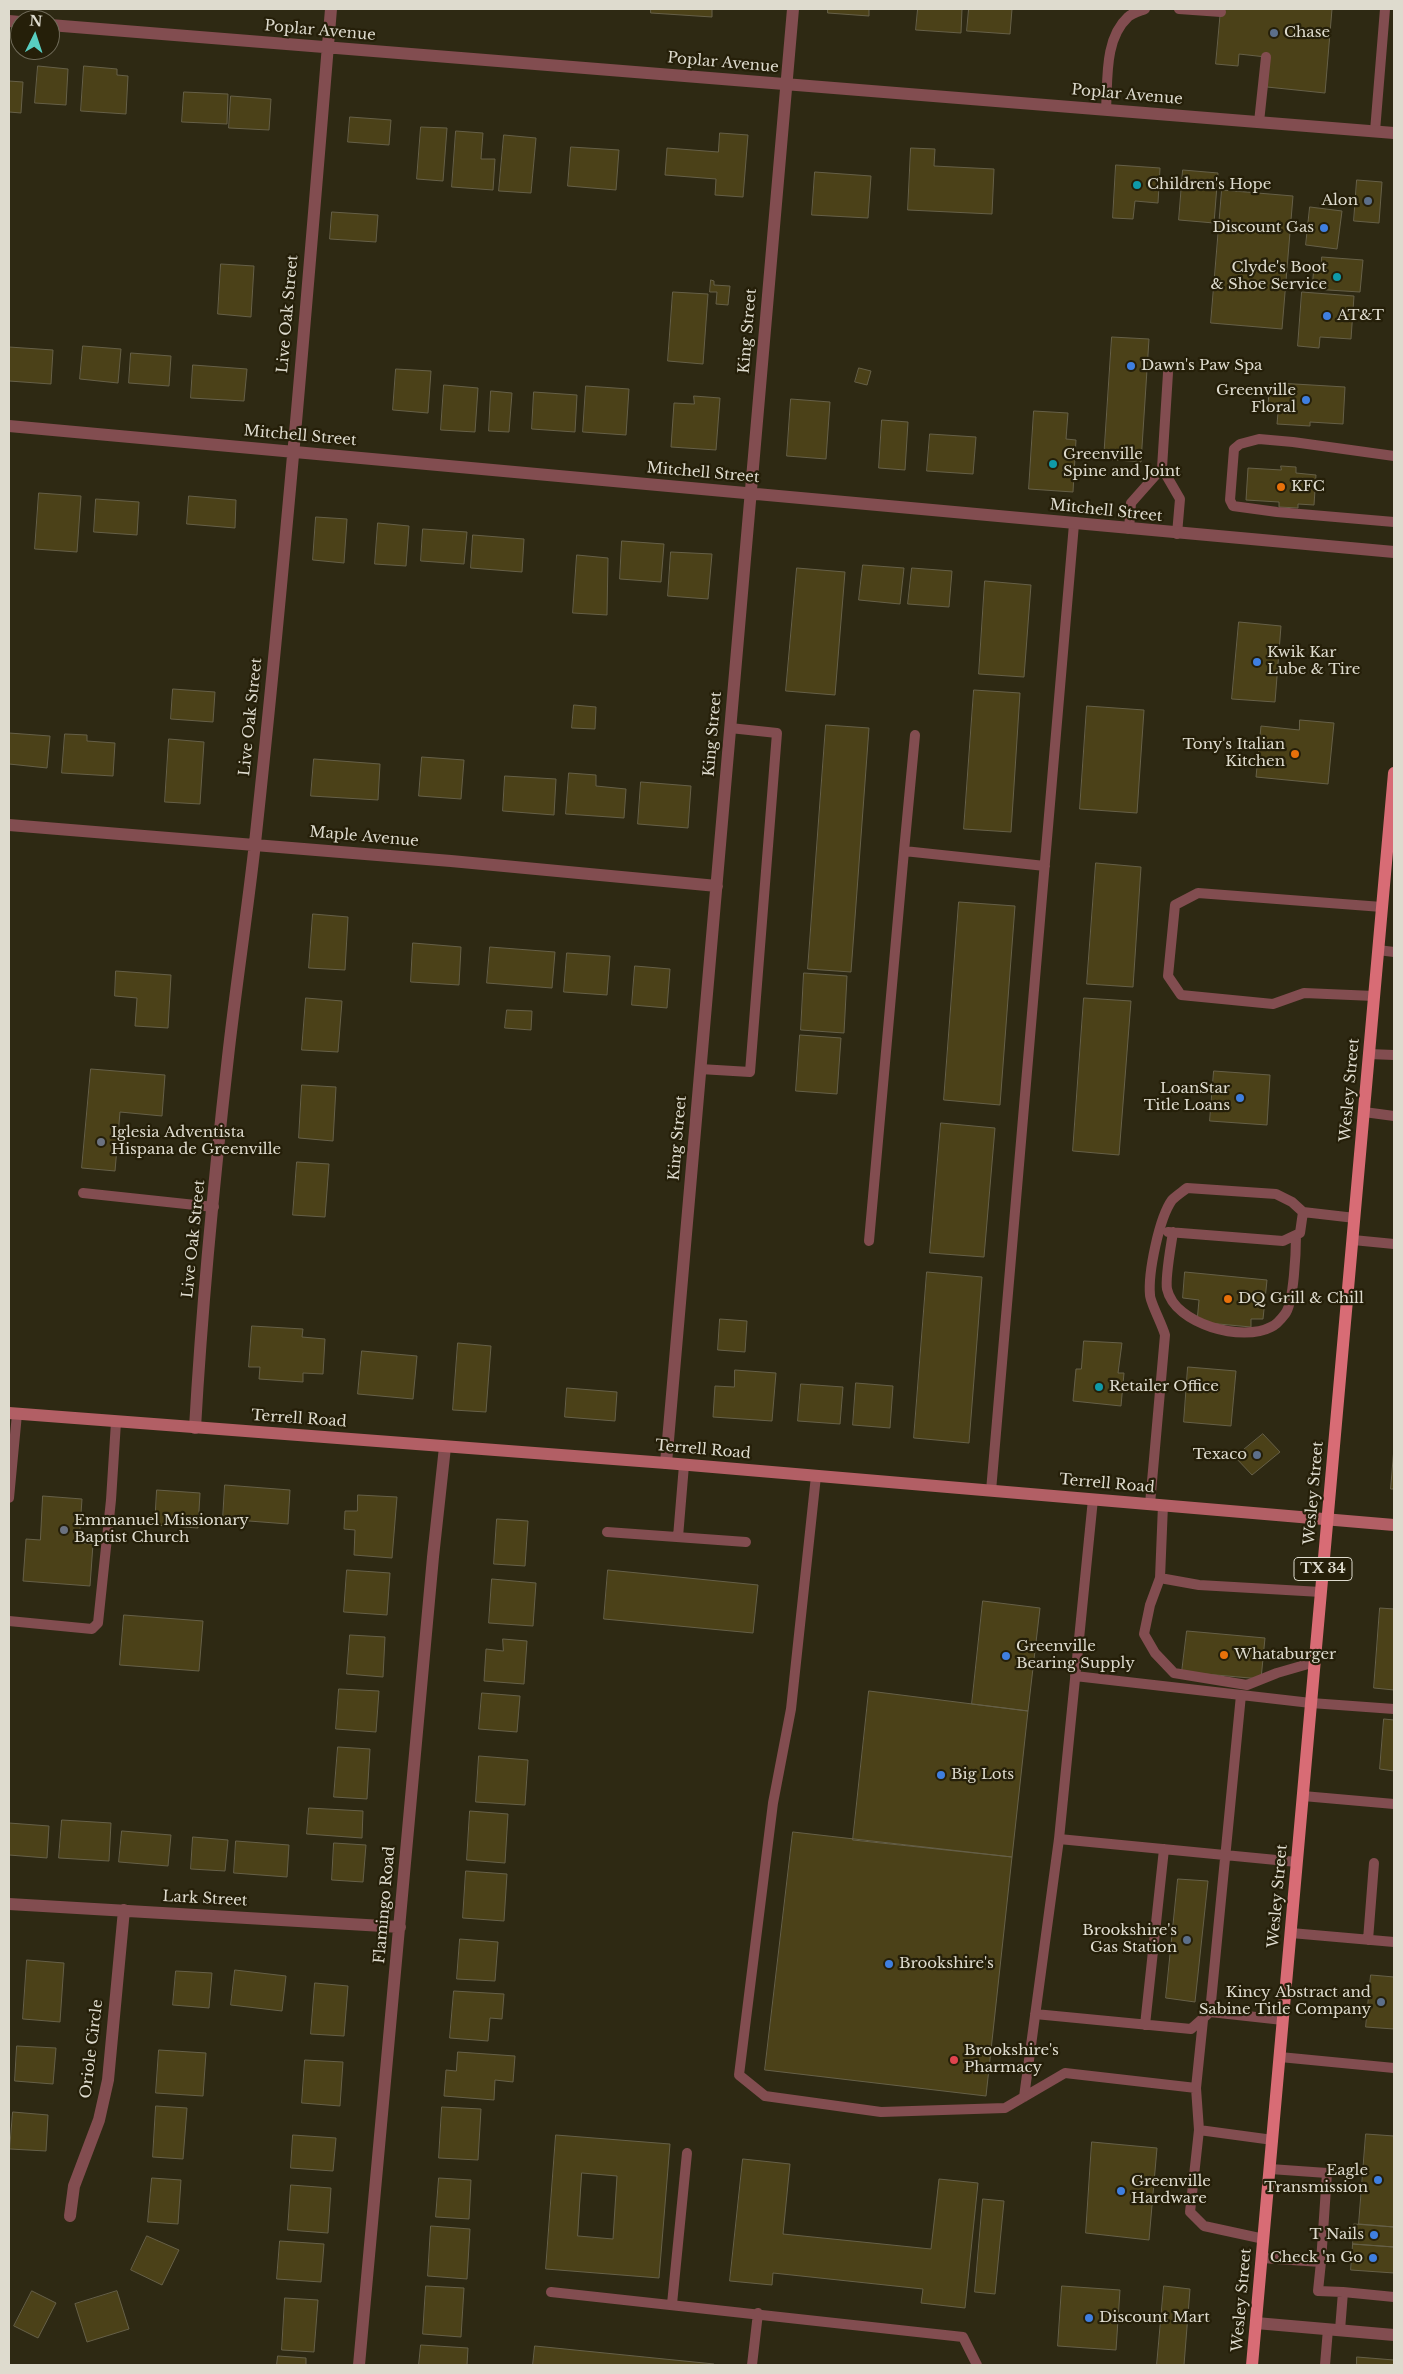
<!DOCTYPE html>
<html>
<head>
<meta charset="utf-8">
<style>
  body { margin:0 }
  #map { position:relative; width:1403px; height:2374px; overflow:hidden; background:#2e2913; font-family:"Libre Baskerville",serif }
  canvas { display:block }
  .frame { position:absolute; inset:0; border:10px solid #dedbce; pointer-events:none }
  .north { position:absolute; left:10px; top:10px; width:50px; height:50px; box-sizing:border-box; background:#251f09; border:1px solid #6f6a58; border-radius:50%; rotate:4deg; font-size:14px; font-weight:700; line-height:20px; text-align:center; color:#dedbce }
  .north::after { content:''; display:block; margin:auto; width:18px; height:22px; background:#58cec1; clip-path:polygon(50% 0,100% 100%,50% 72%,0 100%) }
</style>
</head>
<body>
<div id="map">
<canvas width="1403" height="2374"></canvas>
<div class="frame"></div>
<div class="north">N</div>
</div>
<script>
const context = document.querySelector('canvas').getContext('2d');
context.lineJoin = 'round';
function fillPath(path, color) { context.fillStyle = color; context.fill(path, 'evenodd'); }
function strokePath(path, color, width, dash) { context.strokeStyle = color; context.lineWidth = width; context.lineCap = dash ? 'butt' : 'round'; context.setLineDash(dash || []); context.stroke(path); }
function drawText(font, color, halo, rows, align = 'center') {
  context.font = font + ' "Libre Baskerville",serif'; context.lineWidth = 4.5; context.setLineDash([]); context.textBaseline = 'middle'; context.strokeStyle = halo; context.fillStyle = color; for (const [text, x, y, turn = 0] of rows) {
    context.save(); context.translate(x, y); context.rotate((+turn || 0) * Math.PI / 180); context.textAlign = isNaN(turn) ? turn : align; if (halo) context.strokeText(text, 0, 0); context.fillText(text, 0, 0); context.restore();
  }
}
const building = new Path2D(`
  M651 9H712V17L651 13Z
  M828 9H869V16L828 13Z
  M918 9H962L961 33 916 30Z
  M969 9H1012L1010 34 967 31Z
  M1221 9H1332L1325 93 1267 87 1266 57 1239 54 1238 66 1216 64Z
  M38 66 68 69 66 105 35 103Z
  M84 66 117 69V75L128 76 126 114 81 111Z
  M9 81 23 82 21 113 9 112Z
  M184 92 228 94 227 124 182 122Z
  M231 96 271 99 269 130 229 128Z
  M350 117 391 120 389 145 348 142Z
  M421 127 447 128 443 181 417 179Z
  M456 131 483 133 481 159H495L493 190 452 187Z
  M720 133 748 135 743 197 715 195 716 179 665 175 667 148 718 152Z
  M504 135 536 138 531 193 499 191Z
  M571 147 619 150 616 190 568 186Z
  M911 148 935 149 934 166 994 169 992 214 908 210Z
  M1116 165 1160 168 1158 203 1135 201 1133 219 1113 218Z
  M1183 170 1218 173 1214 223 1179 220Z
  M815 172 871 176 868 218 812 215Z
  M1357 180 1382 182 1379 223 1354 221Z
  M1222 190 1293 196 1282 329 1211 323Z
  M1310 207 1342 211 1337 249 1306 245Z
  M332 212 378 215 376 242 330 239Z
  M1322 257 1363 260 1360 292 1312 289 1314 266H1321Z
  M221 264 254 266 251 317 218 314Z
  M711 280 714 281V285L730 286 728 305 716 304 717 292H710Z
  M673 292 708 294 703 364 668 361Z
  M1302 292 1354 296 1351 339 1320 337 1319 348 1298 346Z
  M1112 337 1149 339 1141 462 1104 459Z
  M83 346 121 349 118 383 80 379Z
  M9 347 53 350 51 384 9 381Z
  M131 353 171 356 169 386 129 383Z
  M193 365 247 369 244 401 191 398Z
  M859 368 871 371 867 385 855 382Z
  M396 369 431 371 428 413 393 410Z
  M1278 383 1345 387 1343 424 1310 422V426L1277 424 1278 413 1268 412 1269 385 1278 386Z
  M444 385 478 388 475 432 441 430Z
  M586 386 629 389 626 435 583 432Z
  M491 391 512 393 509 432 489 431Z
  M534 392 577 395 575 432 532 429Z
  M694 396 720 398 716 450 671 447 674 403 694 404Z
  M791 399 830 402 826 459 787 456Z
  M1034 411 1068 413 1066 439 1076 440 1073 492 1029 489Z
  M882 420 908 422 905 470 879 468Z
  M930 434 976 437 973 474 927 471Z
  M1281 466 1296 467V473L1316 475 1314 505 1298 504V508L1279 507V502L1246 500 1248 468 1281 470Z
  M39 493 81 496 77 552 35 549Z
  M189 496 236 500 235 528 187 524Z
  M96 499 139 502 137 535 94 532Z
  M316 517 347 519 344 563 313 560Z
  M378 523 409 526 406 566 375 564Z
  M423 529 467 532 464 564 421 561Z
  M473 535 524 539 522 572 471 568Z
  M622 541 664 544 661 582 620 579Z
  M671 552 712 554 708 599 668 596Z
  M577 555 608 558 607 615 573 613Z
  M863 565 904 568 900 604 859 600Z
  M797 568 845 572 835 695 786 691Z
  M912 568 952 571 949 607 908 604Z
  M985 581 1031 585 1024 677 979 674Z
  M1239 622 1281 626 1275 702 1232 699Z
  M173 689 215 692 213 722 171 719Z
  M974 690 1020 693 1011 832 964 829Z
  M574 705 596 707 595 729 572 728Z
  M1087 706 1144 710 1137 813 1080 809Z
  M1300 720 1334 723 1328 784 1256 777 1261 726 1299 730Z
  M826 725 869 728 851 972 808 969Z
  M9 733 50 736 47 768 9 764Z
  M65 734 87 735V741L115 743 113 776 62 773Z
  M169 739 204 742 200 804 165 802Z
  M422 757 464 760 461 799 419 796Z
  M314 759 380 764 378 800 311 796Z
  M569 773 596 775V786L626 789 624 818 566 814Z
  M505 776 556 779 554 815 503 811Z
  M641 782 691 786 688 828 638 824Z
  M1096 863 1141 867 1133 987 1087 984Z
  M959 902 1015 906 1000 1105 944 1100Z
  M313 914 348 917 345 970 309 968Z
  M413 943 461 947 459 985 411 982Z
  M490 947 555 952 552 988 487 983Z
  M567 953 610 956 607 995 564 992Z
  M635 966 670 969 667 1008 632 1005Z
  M116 971 171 975 168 1028 135 1026 137 998 115 996Z
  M804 973 847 976 844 1033 801 1030Z
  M306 998 342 1001 338 1052 302 1050Z
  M1084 998 1131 1001 1119 1155 1073 1151Z
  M507 1010 532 1011 531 1030 505 1028Z
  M800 1035 841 1038 837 1094 796 1091Z
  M91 1069 165 1075 162 1116 120 1112 115 1171 82 1168Z
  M1214 1071 1270 1075 1267 1125 1210 1121Z
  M302 1085 336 1087 333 1141 299 1138Z
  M941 1123 995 1128 984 1257 930 1253Z
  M297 1162 329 1164 325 1217 293 1215Z
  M927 1272 982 1277 969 1443 914 1438Z
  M1185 1272 1267 1280 1263 1319H1251V1327L1197 1322 1199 1300 1183 1298Z
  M720 1319 747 1321 745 1352 718 1350Z
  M252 1326 303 1329 302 1337 325 1339 323 1374 303 1373V1382L259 1379 260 1367H249Z
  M1084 1341 1122 1343 1118 1373H1124L1121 1406 1073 1401 1076 1369H1081Z
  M458 1343 491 1346 486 1412 453 1410Z
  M362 1351 417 1356 413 1399 358 1394Z
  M1188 1367 1236 1371 1231 1426 1184 1422Z
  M735 1370 776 1373 772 1421 713 1417 715 1386 734 1387Z
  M856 1383 893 1386 890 1428 853 1425Z
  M801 1384 843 1387 840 1424 798 1421Z
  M567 1388 617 1392 615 1421 565 1417Z
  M1263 1434 1280 1452 1252 1475 1235 1457Z
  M1394 1448V1489H1391Z
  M225 1485 290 1490 288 1524 223 1519Z
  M157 1490 200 1493 198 1528 155 1525Z
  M358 1495 397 1497 392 1558 354 1555 355 1530 344 1529 345 1511H357Z
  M43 1496 82 1499 79 1543 93 1544 90 1586 23 1581 26 1539 40 1540Z
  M497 1519 528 1521 525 1566 494 1564Z
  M347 1570 390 1573 387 1615 344 1612Z
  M608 1570 758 1585 753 1633 604 1619Z
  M492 1579 536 1583 533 1626 489 1623Z
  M983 1601 1040 1608 1028 1711 972 1704Z
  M1380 1608 1394 1609V1690L1374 1688Z
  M124 1615 203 1621 199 1671 120 1665Z
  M1187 1631 1265 1638 1261 1679 1182 1672Z
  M350 1635 385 1637 383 1677 347 1674Z
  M503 1639 527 1641 524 1684 484 1681 486 1649 503 1651Z
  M339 1689 379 1691 376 1732 336 1729Z
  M869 1691 1028 1711 1012 1857 853 1840Z
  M482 1693 520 1696 517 1732 479 1729Z
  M1384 1719 1394 1720V1771L1380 1769Z
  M338 1747 370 1749 367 1799 334 1797Z
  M479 1756 528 1760 525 1805 476 1802Z
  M309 1808 363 1811 362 1838 307 1834Z
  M470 1811 508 1814 505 1863 467 1860Z
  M62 1820 111 1823 109 1861 59 1858Z
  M9 1823 49 1826 47 1858 9 1855Z
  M122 1831 171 1835 168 1866 119 1862Z
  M793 1832 1012 1857 986 2096 765 2070Z
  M193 1837 228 1840 225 1871 191 1869Z
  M236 1841 289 1845 287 1877 234 1873Z
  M334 1843 366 1845 363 1882 332 1880Z
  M466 1871 507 1874 504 1921 463 1918Z
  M1178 1879 1208 1881 1195 2002 1166 1998Z
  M460 1939 498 1942 495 1981 457 1979Z
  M27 1960 64 1963 60 2022 23 2019Z
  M235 1970 286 1976 282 2011 231 2005Z
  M176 1971 212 1973 209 2008 173 2005Z
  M1371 1975 1394 1977V2029L1366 2027Z
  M315 1983 348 1986 344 2036 311 2034Z
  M454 1991 504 1994 502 2019 490 2018 488 2041 450 2038Z
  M17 2046 56 2048 53 2084 15 2081Z
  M159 2050 206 2053 203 2096 156 2093Z
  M458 2052 515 2056 513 2082 495 2080 494 2100 444 2096 446 2070 456 2071Z
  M305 2060 343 2062 340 2106 302 2103Z
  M156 2106 187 2108 183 2159 153 2157Z
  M442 2107 481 2109 478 2160 439 2158Z
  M13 2112 48 2115 46 2151 10 2149Z
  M1366 2134 1394 2136V2227L1359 2224Z
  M293 2135 336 2138 333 2171 291 2168Z
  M556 2135 670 2144 659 2278 546 2269ZM582 2173 617 2176 613 2239 578 2236Z
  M1092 2142 1157 2148 1149 2240 1086 2233Z
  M743 2159 790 2164 783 2234 931 2249 939 2179 978 2183 965 2308 921 2303 923 2289 773 2273 772 2285 730 2281Z
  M152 2178 181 2180 178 2224 148 2222Z
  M439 2178 471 2180 469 2219 436 2217Z
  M291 2185 331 2188 328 2233 288 2230Z
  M983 2199 1004 2201 995 2294 975 2292Z
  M1354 2224 1394 2227V2247L1353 2244Z
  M431 2226 470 2229 467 2279 428 2276Z
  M147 2236 179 2250 162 2285 131 2270Z
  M280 2241 324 2244 321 2282 277 2279Z
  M1353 2244 1394 2247V2273L1351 2270Z
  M426 2286 464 2288 461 2337 423 2334Z
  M1062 2286 1120 2290 1116 2350 1058 2346Z
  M1164 2286 1190 2289 1184 2365H1157Z
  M32 2291 56 2303 38 2338 14 2326Z
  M117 2291 129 2329 87 2342 75 2304Z
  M285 2298 318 2300 314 2352 282 2350Z
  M421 2345 468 2348 467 2365H419Z
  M535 2346 714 2364V2365H533Z
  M278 2356 306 2358V2365H277Z
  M1357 2357 1394 2360V2365H1357Z`);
fillPath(building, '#4b4118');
strokePath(building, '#666048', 1);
strokePath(new Path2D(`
  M1179 9 1221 12
  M1106 109C1108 80 1104 39 1128 17 1132 13 1140 11 1145 9
  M1259 122 1266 57
  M1375 131 1385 9
  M1168 373 1162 468 1180 499 1177 534
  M1394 456 1293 442 1259 439 1240 444 1234 449 1230 500 1233 506 1277 512 1394 522
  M1129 529 1131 503 1162 468
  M915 735 904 851 1045 866
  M1378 950 1394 952
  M1374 996 1304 993 1273 1004 1181 995 1168 976 1175 905 1198 893 1382 907
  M1369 1054 1394 1055
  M700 1069 750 1072 777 733 730 728
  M1364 1112 1394 1116
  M83 1193 214 1207
  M1168 1232 1283 1241 1300 1233 1303 1212
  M1173 1232C1171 1246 1165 1277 1167 1289 1175 1325 1243 1342 1271 1327 1276 1325 1282 1318 1285 1314 1294 1303 1296 1250 1296 1235
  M1353 1240 1394 1244
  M869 1241 904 851
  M816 1476 791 1709 773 1803 739 2075 765 2096 881 2112 1005 2108 1065 2073 1196 2088
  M991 1491 1074 524
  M9 1498 17 1414
  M1150 1504 1165 1335C1162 1324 1150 1302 1150 1295 1148 1273 1159 1218 1172 1200 1176 1196 1182 1192 1187 1188L1276 1194 1292 1202 1303 1212 1355 1218
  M1163 1505 1160 1578 1199 1585 1321 1592
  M607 1532 746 1542
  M678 1537 684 1465
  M1160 1578 1150 1605 1144 1634 1155 1653 1174 1673 1247 1685 1277 1673 1315 1662
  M9 1621 92 1629 98 1623 111 1500 116 1422
  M1075 1676 1311 1703 1394 1709
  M1303 1796 1394 1804
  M1059 1839 1297 1862
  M1291 1933 1394 1942
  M1368 1940 1374 1863
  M1210 2012 1283 2020
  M1035 2014 1191 2029 1210 2012 1241 1695
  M1203 2020 1196 2088 1199 2130 1273 2140
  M1145 2025 1164 1849
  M1280 2057 1394 2068
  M1024 2097 1059 1839 1093 1499
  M1199 2130 1190 2212 1204 2226 1264 2239
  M1262 2258 1321 2262 1327 2173 1270 2169
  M1321 2262 1318 2291 1343 2292 1340 2330
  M551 2292 963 2337 977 2365
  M1343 2292 1394 2297
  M672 2304 687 2153
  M752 2365 758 2313
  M1325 2365 1328 2329`), '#824d50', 10);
strokePath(new Path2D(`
  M9 21 20 22
  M50 25 1394 133
  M9 426 1394 552
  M9 825 451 861 717 886
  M195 1428C202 1304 214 1180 228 1057 236 985 247 915 255 843 285 566 308 287 331 9
  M666 1463 793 9
  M9 1904 400 1927
  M70 2216 74 2186 99 2120 108 2080 124 1910
  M1256 2323 1394 2335
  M359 2365 433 1557 445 1447`), '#824d50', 12);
strokePath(new Path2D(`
  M9 1413 666 1463 1394 1525`), '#b25f65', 12);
strokePath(new Path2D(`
  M1252 2365 1394 773`), '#d86c75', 12);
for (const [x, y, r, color] of [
  [1274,33,5,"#5c6f8a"],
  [1137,185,5,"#0f9aa8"],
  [1368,201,5,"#5c6f8a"],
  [1324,228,5,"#3f7fe0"],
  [1337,277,5,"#0f9aa8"],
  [1327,316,5,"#3f7fe0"],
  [1131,366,5,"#3f7fe0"],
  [1306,400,5,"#3f7fe0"],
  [1053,464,5,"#0f9aa8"],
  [1281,487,5,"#e8710a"],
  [1257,662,5,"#3f7fe0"],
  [1295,754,5,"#e8710a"],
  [1240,1098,5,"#3f7fe0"],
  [101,1142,5,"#6b7280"],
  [1228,1299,5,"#e8710a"],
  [1099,1387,5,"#0f9aa8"],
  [1257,1455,5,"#5c6f8a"],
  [64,1530,5,"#6b7280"],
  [1224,1655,5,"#e8710a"],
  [1006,1656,5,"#3f7fe0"],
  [941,1775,5,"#3f7fe0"],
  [1187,1940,5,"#5c6f8a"],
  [889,1964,5,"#3f7fe0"],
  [1381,2002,5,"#5c6f8a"],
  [954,2060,5,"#e0444e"],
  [1378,2180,5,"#3f7fe0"],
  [1121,2191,5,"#3f7fe0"],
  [1374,2235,5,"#3f7fe0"],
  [1373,2258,5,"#3f7fe0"],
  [1089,2318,5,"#3f7fe0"]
]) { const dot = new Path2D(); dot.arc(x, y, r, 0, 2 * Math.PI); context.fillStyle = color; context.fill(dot); strokePath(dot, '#251f09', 2); }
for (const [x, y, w] of [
  [1323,1569,58]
]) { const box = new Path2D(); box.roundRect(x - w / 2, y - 11.5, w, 23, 4); context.fillStyle = '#251f09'; context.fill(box); strokePath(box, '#dedbce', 1); }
drawText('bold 14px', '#dedbce', null, [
  ["TX 34",1323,1569]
]);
drawText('15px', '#dedbce', '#251f09', [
  ["Poplar Avenue",320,31,5],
  ["Poplar Avenue",723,63,5],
  ["Poplar Avenue",1127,95,5],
  ["Live Oak Street",288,314,-85],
  ["King Street",748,331,-85],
  ["Mitchell Street",300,436,5],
  ["Mitchell Street",703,473,5],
  ["Mitchell Street",1106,511,6],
  ["Live Oak Street",251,717,-84],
  ["King Street",713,734,-85],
  ["Maple Avenue",364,837,5],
  ["Wesley Street",1350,1090,-85],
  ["King Street",678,1138,-85],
  ["Live Oak Street",194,1239,-84],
  ["Terrell Road",299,1419,4],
  ["Terrell Road",703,1450,5],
  ["Terrell Road",1107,1484,5],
  ["Wesley Street",1314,1493,-85],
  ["Wesley Street",1278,1896,-85],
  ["Lark Street",205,1899,3],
  ["Flamingo Road",385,1905,-85],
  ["Oriole Circle",92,2049,-83],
  ["Wesley Street",1242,2300,-85]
]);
drawText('15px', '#dedbce', '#251f09', [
  ["Chase",1284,33],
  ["Children's Hope",1147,185],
  ["Alon",1358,201,"right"],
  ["Discount Gas",1314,228,"right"],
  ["Clyde's Boot",1327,268,"right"],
  ["& Shoe Service",1327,285,"right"],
  ["AT&T",1337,316],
  ["Dawn's Paw Spa",1141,366],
  ["Greenville",1296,391,"right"],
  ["Floral",1296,408,"right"],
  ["Greenville",1063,455],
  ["Spine and Joint",1063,472],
  ["KFC",1291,487],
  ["Kwik Kar",1267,653],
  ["Lube & Tire",1267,670],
  ["Tony's Italian",1285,745,"right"],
  ["Kitchen",1285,762,"right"],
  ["LoanStar",1230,1089,"right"],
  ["Title Loans",1230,1106,"right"],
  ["Iglesia Adventista",111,1133],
  ["Hispana de Greenville",111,1150],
  ["DQ Grill & Chill",1238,1299],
  ["Retailer Office",1109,1387],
  ["Texaco",1247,1455,"right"],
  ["Emmanuel Missionary",74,1521],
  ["Baptist Church",74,1538],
  ["Greenville",1016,1647],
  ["Bearing Supply",1016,1664],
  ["Whataburger",1234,1655],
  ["Big Lots",951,1775],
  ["Brookshire's",1177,1931,"right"],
  ["Gas Station",1177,1948,"right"],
  ["Brookshire's",899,1964],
  ["Kincy Abstract and",1371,1993,"right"],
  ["Sabine Title Company",1371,2010,"right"],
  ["Brookshire's",964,2051],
  ["Pharmacy",964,2068],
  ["Eagle",1368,2171,"right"],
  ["Transmission",1368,2188,"right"],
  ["Greenville",1131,2182],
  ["Hardware",1131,2199],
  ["T Nails",1364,2235,"right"],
  ["Check 'n Go",1363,2258,"right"],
  ["Discount Mart",1099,2318]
], 'left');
</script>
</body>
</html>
